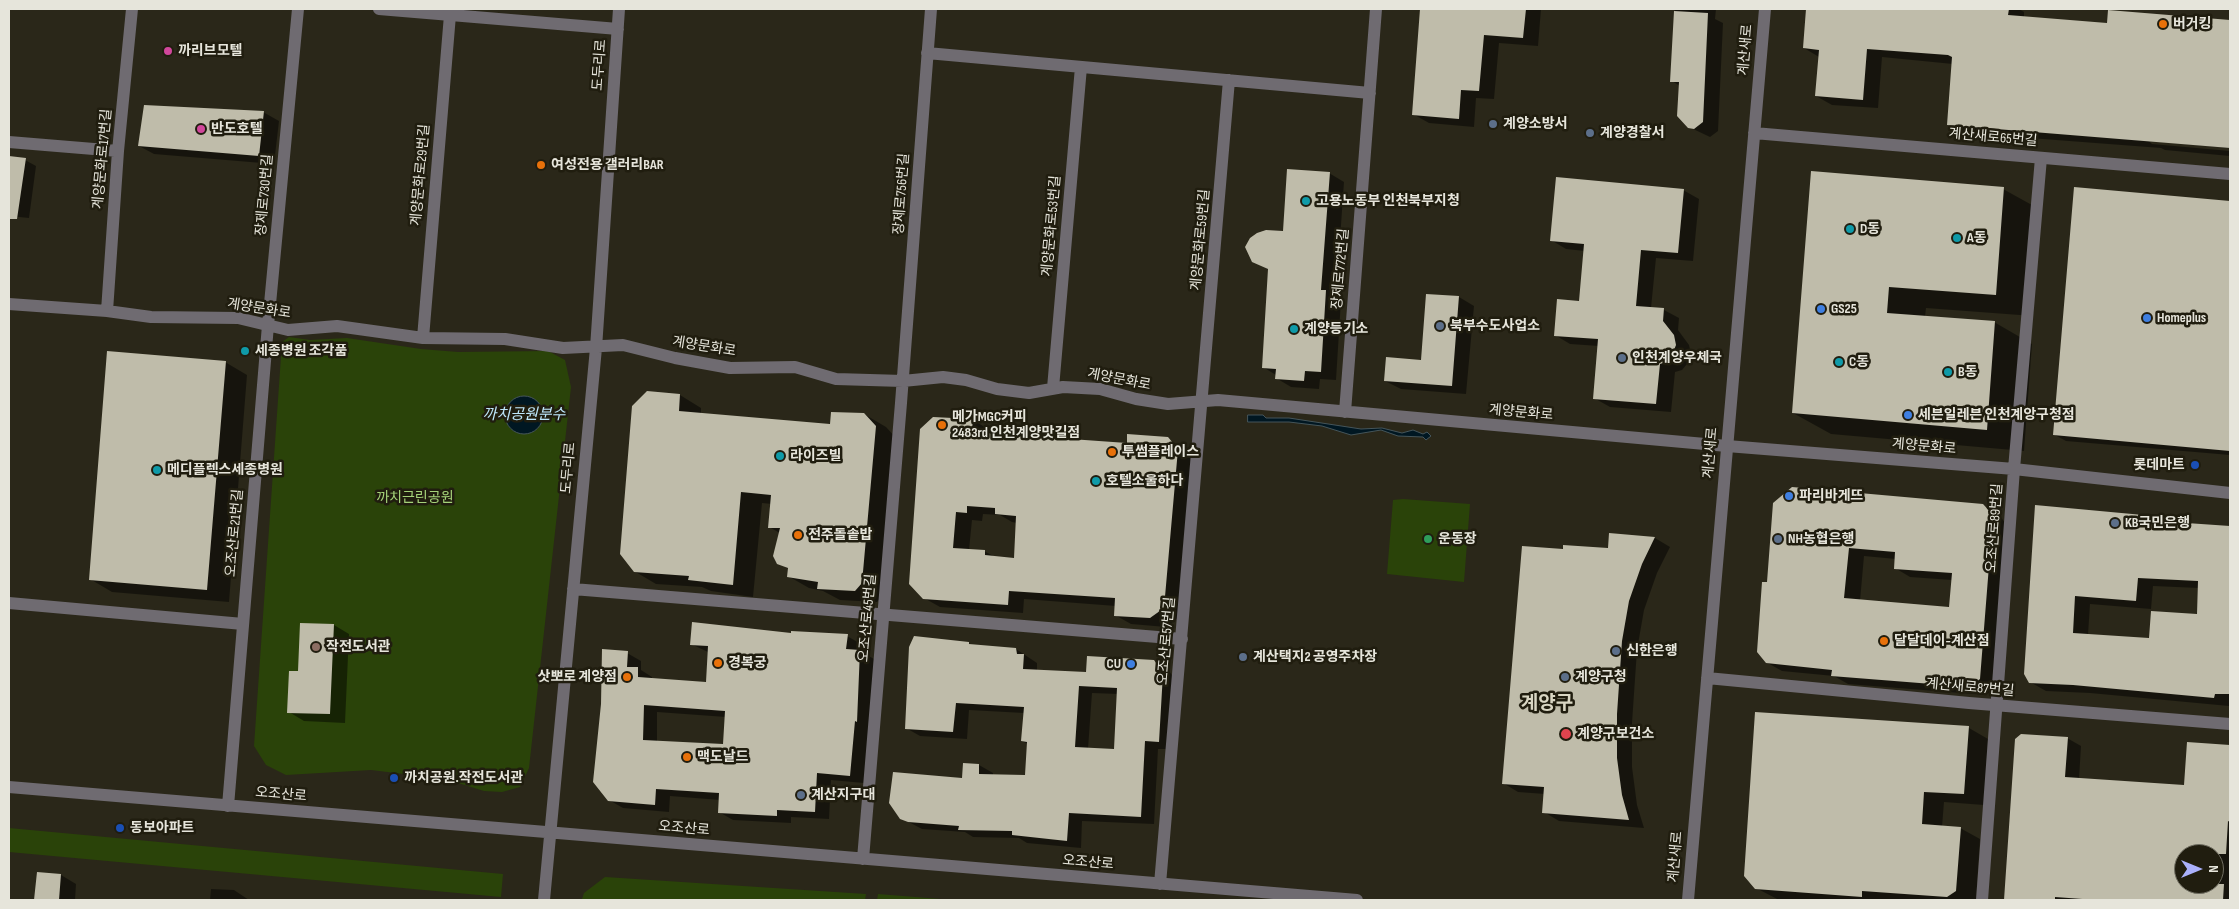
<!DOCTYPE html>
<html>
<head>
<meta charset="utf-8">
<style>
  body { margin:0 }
  #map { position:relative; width:2239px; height:909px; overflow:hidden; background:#2a2719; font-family:"Sofia Sans Condensed",sans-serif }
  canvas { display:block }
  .frame { position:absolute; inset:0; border:10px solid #e6e5db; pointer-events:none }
  .north { position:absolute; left:2174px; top:844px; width:50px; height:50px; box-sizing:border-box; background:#201d0f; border:1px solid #6f6d61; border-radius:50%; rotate:90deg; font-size:14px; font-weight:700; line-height:20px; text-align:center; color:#e6e5db }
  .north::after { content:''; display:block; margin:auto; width:18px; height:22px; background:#aab0fb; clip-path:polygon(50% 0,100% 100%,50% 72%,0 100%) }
</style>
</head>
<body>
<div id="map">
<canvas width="2239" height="909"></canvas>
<div class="frame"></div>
<div class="north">N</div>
</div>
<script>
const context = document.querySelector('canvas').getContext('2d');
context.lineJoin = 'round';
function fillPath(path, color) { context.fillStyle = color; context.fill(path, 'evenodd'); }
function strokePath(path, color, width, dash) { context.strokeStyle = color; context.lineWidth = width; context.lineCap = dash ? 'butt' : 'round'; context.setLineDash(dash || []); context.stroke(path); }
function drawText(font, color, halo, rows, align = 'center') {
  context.font = font + ' "Sofia Sans Condensed","Noto Sans KR",sans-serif'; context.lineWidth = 5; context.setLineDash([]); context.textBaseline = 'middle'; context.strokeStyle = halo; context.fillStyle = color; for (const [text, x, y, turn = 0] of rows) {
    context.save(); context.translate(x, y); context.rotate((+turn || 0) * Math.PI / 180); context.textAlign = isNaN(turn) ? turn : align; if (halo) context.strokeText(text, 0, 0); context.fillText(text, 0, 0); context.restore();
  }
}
fillPath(new Path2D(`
  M289 337 310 340 347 338 421 349 458 352 548 351 565 360 571 387 529 768 520 787 502 792 484 791 445 779 371 770 286 775 266 765 254 746 282 342Z
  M1403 499 1470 504 1464 582 1387 574 1393 500Z
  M9 828 503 874 501 897 9 852Z
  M605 877 866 894 865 900 582 899 584 893Z
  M878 894 953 900H877Z`), '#2a4309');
const water = new Path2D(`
  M505 415a19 19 0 1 1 38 0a19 19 0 1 1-38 0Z
  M1248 415H1263L1266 418H1289L1361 429 1382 428 1402 433 1413 430 1423 434 1427 432 1431 436 1426 440 1423 437 1398 436 1381 430 1351 435 1322 426 1289 422H1248Z`);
fillPath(water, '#001722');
strokePath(water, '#45555a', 1);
fillPath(new Path2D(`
  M1421 9H1541L1538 46 1499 43 1494 99 1476 98 1474 127 1429 123 1413 114Z
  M1672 9H1716L1715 19 1723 23 1718 131 1710 137 1689 127 1680 86 1672 81 1675 9Z
  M1807 9H2019L2024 12V18L2108 24 2214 20 2230 24V148L2149 141 2152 144 2230 151V156L2165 150 2161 148 1964 133 1949 124 1953 64 1882 57 1878 108 1832 105 1816 96 1819 57 1804 48Z
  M263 112 279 121 274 164 154 154 139 146Z
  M9 157 25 160 36 166 29 218 9 216Z
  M1812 172 2003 189 2041 210 2033 316 1926 308 1925 317 1994 322 2032 344 2024 451 1831 434 1793 413Z
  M1329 173 1344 182 1336 297 1341 300 1336 380 1320 379 1319 389 1291 387 1276 378V375L1263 367 1270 270 1253 261 1284 233Z
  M2076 189 2230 202V455L2066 441 2055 435Z
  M1683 190 1699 199 1693 261 1656 258 1651 308 1664 310 1679 318 1678 330 1689 345 1691 354 1687 364 1682 370 1675 372 1671 412 1610 407 1594 398 1599 346 1570 344 1555 335 1580 302 1585 251 1566 249 1551 240Z
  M1459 297 1474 306 1466 394 1401 389 1385 381 1422 361Z
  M225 362 247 375 229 602 112 592 90 579Z
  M647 393 680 395 701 408V414L831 426 864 414 886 427 897 439 883 595 877 602 840 600 823 591 809 588 788 576 789 569 778 563 780 533 769 527 772 504 762 503 753 597 711 591 702 587 656 584 634 571Z
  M973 420 988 429V435L1128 444 1167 439 1183 448 1193 459 1179 617 1166 627 1131 624 1115 615 1116 606 1024 599 1023 613 940 607 924 598ZM983 514 1000 515 1012 522 1017 523 1015 559 995 557 984 551 969 550 972 520 982 521Z
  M1775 504 1983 506 1999 515 2007 525 1995 688 1986 695 1848 684 1834 676 1782 671 1766 662 1768 584ZM1864 556 1896 559 1895 568 1910 577 1952 580 1950 608 1860 601Z
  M2036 507 2143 516 2152 522 2230 527 2229 706 2090 693 2046 691 2030 682ZM2153 586 2199 588 2198 615 2150 639 2088 635 2090 604 2151 609Z
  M1610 534 1655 538 1670 547 1657 573 1644 610 1637 650 1632 723V767L1637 805 1644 828 1559 821 1544 812 1545 794 1518 792 1503 783 1564 551 1609 550Z
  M334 625 349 634 345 723 304 721 289 712 299 673Z
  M792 634 847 636 861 644 860 651 874 659 864 783 831 780 829 819 791 817V823L733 820 719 812 720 800 670 796 669 812 623 808 609 800 627 653 641 661V670L652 677V679L707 683 708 652 691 644ZM657 712 726 717 724 746 657 742Z
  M968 643 974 646 1016 649 1037 663V671L1087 674 1153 661 1168 669 1176 682 1172 749H1158L1154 824 1082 821 1081 848 1027 843 1019 838 973 837 965 832 922 829 901 818 963 779 979 765 993 773V776H1026L1028 744 1022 741 1024 713 969 710 967 739 920 736 906 728ZM1092 693 1118 694 1115 750 1088 749Z
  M1969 728 1988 739 1984 805 1944 802 1942 827 1960 828 1980 839 1976 900H1779L1756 888Z
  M2067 738 2081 746 2079 779 2185 787 2226 746 2230 749V900H2005L2016 740ZM2184 854H2214V884H2184Z
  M38 873 61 875 76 884 75 900H35Z
  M211 889 234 890 249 900H210Z`), '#0007');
fillPath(new Path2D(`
  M1420 9H1526L1523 38 1484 35 1479 91 1461 90 1459 119 1412 115Z
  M1806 9H2009L2008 15 2107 23 2108 10 2230 20V148L1947 125 1952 57 1948 55 1867 49 1863 100 1815 96 1819 50 1803 48Z
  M1674 11 1708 13 1703 122 1694 129 1688 128 1677 116 1679 82H1670Z
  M144 105 264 111 259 156 138 146Z
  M9 156 26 158 17 219H9Z
  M1287 169 1330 172 1321 290H1326L1321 372 1305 371 1304 381 1275 379 1276 369 1262 368 1268 269 1252 262 1245 247 1250 238 1257 233 1266 230 1283 231Z
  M1811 171 2004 187 1996 295 1889 287 1887 313 1995 321 1987 430 1792 413Z
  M1556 177 1684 189 1678 253 1641 250 1636 306 1664 308 1663 321 1674 335 1676 345 1672 355 1666 362 1660 364 1656 404 1593 399 1598 339 1554 336 1557 299 1579 301 1584 244 1550 241Z
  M2074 187 2230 201V451L2053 435Z
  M1426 294 1459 296 1452 386 1384 381 1386 357 1421 360Z
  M107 351 226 361 207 590 89 580Z
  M647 391 680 394 679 411 830 424 831 412 864 413 876 426 862 583 855 591 817 589 818 582 787 577 788 568 777 564 773 556 780 528H768L771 495 741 492 733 585 688 580 689 576 634 572 620 554 632 406Z
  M933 417 973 419 972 432 1127 443V434L1168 437 1178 449 1164 608 1150 618 1114 616 1115 598 1009 591 1008 605 923 599 909 584 920 429ZM967 506 995 508V514L1016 516 1014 558 985 555V550L953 548 956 512 967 513Z
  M1792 487 1983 504 1993 515 1980 679 1970 687 1831 676 1832 670 1766 663 1757 652 1762 582H1767L1773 503ZM1849 548 1895 552 1894 569 1952 573 1949 607 1844 598Z
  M2035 505 2143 515V520L2230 526V694H2215L2214 698 2073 685 2029 683 2024 674ZM2138 578 2198 581 2197 614 2151 611 2149 638 2073 633 2075 596 2136 601Z
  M1609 533 1655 537 1642 564 1629 601 1622 641 1617 714V758L1622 795 1629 820 1542 813 1544 787 1502 784 1522 546 1563 549V545L1608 548Z
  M692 622 791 633V631L848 634 846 649 860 650 857 722 855 721 850 776 817 773 815 812 777 810V816L718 813 719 793 656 789 655 805 608 801 593 782 601 704 602 649 628 651 627 667H638V677L706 682 708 646 690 645ZM644 705 725 711 723 744 643 740Z
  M300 623 334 624 330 714 287 713 289 671H298Z
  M914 636 969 642V644L1016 648 1017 654H1024L1023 669 1086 672 1087 656 1154 660 1163 673 1159 742 1145 741 1141 817 1069 813 1067 841 1012 835V831L958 830 959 826 908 822 900 819 889 803 893 772 962 778 963 763 979 764V774L1025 775 1027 742 1021 741 1024 707 956 703 953 732 905 729 909 647ZM1079 686 1117 688 1114 749 1075 747Z
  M1755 712 1969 726 1964 794 1924 792 1922 824 1961 827 1956 891 1947 897 1862 891V897L1755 889 1744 876Z
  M2021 734 2068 737 2065 777 2184 785 2187 742 2230 745V822L2228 821 2226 854H2184V884H2224L2223 900H2096L2055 897V900H2004L2015 739Z
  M37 872 61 874 59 900H34Z`), '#bfbcaa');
strokePath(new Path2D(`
  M379 9 618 29
  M927 53 1370 93
  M1754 133 2230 174
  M9 142 118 151
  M9 304 107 311 151 317 238 318 288 330 337 326 423 338 505 339 563 348 623 345 675 358 730 368 795 367 836 379 903 381 943 377 966 380 997 389 1029 393 1063 387 1100 389 1136 399 1168 404 1218 400 1727 446 2014 469 2230 493
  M107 311 118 151 132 9
  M423 338 450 15
  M1053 388 1081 67
  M1345 412 1376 9
  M573 589 1182 639
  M9 603 243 624
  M1707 678 1969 703 2230 724
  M9 787 1357 900
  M228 806 268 325 298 9
  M863 859 901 403 931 9
  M1160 884 1229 80
  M544 900 596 348 619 9
  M1688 900 1765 9
  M1982 900 2014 469 2041 158`), '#6f6b71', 12);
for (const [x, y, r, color] of [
  [2163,24,5,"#e8710a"],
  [168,51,5,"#d1479c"],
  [1493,124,5,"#5c6f8a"],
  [201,129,5,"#d1479c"],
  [1590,133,5,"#5c6f8a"],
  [541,165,5,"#e8710a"],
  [1306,201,5,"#0f9aa8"],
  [1850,229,5,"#0f9aa8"],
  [1957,238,5,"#0f9aa8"],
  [1821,309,5,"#3f7fe0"],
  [2147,318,5,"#3f7fe0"],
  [1440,326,5,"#5c6f8a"],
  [1294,329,5,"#0f9aa8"],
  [245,351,5,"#0f9aa8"],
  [1622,358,5,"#5c6f8a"],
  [1839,362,5,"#0f9aa8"],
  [1948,372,5,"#0f9aa8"],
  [1908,415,5,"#3f7fe0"],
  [942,425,5,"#e8710a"],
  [1112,452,5,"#e8710a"],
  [780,456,5,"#0f9aa8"],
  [2195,465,5,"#1a4fb4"],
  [157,470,5,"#0f9aa8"],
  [1096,481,5,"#0f9aa8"],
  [1789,496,5,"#3f7fe0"],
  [2115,523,5,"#5c6f8a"],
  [798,535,5,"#e8710a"],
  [1428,539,5,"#2e9e5b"],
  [1778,539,5,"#5c6f8a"],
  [1884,641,5,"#e8710a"],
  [316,647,5,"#8d6e63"],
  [1616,651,5,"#5c6f8a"],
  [1243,657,5,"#5c6f8a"],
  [718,663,5,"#e8710a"],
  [1131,664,5,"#3f7fe0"],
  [627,677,5,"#e8710a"],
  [1565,677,5,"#5c6f8a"],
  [1566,734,6,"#e0444e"],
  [687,757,5,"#e8710a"],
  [394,778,5,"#1a4fb4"],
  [801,795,5,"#5c6f8a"],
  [120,828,5,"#1a4fb4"]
]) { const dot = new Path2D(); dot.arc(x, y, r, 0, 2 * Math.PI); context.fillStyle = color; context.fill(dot); strokePath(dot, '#201d0f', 2); }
drawText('bold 14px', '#e6e5db', '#201d0f', [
  ["버거킹",2173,24],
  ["까리브모텔",178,51],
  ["계양소방서",1503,124],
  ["반도호텔",211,129],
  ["계양경찰서",1600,133],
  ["여성전용 갤러리BAR",551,165],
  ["고용노동부 인천북부지청",1316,201],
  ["D동",1860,229],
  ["A동",1967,238],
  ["GS25",1831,309],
  ["Homeplus",2157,318],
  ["북부수도사업소",1450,326],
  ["계양등기소",1304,329],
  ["세종병원 조각품",255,351],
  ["인천계양우체국",1632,358],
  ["C동",1849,362],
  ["B동",1958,372],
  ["세븐일레븐 인천계앙구청점",1918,415],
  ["메가MGC커피",952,417],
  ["2483rd 인천계양맛길점",952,433],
  ["투썸플레이스",1122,452],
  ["라이즈빌",790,456],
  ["롯데마트",2185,465,"right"],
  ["메디플렉스세종병원",167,470],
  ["호텔소울하다",1106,481],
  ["파리바게뜨",1799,496],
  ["KB국민은행",2125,523],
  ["전주돌솥밥",808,535],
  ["운동장",1438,539],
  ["NH농협은행",1788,539],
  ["달달데이-계산점",1894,641],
  ["작전도서관",326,647],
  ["신한은행",1626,651],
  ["계산택지2 공영주차장",1253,657],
  ["경복궁",728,663],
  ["CU",1121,664,"right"],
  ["삿뽀로 계양점",617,677,"right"],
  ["계양구청",1575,677],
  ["계양구보건소",1577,734],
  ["맥도날드",697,757],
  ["까치공원.작전도서관",404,778],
  ["계산지구대",811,795],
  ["동보아파트",130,828]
], 'left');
drawText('14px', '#e6e5db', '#201d0f', [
  ["계산새로",1746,50,-85],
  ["도두리로",600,65,-86],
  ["계산새로65번길",1993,138,5],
  ["계양문화로17번길",103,159,-85],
  ["계양문화로29번길",421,175,-85],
  ["장제로756번길",902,194,-86],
  ["장제로730번길",265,195,-85],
  ["계양문화로53번길",1052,226,-85],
  ["계양문화로59번길",1201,240,-85],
  ["장제로772번길",1341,269,-85],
  ["계양문화로",259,309,9],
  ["계양문화로",704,347,9],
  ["계양문화로",1119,380,11],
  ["계양문화로",1521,413,5],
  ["계양문화로",1924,447,5],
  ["계산새로",1711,453,-85],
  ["도두리로",569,468,-85],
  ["오조산로89번길",1995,528,-86],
  ["오조산로21번길",235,533,-85],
  ["오조산로45번길",868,618,-85],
  ["오조산로57번길",1167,641,-85],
  ["계산새로87번길",1970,688,5],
  ["오조산로",281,795,5],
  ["오조산로",684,829,5],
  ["계산새로",1676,857,-85],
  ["오조산로",1088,863,5]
]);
drawText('14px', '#a5d279', '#201d0f', [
  ["까치근린공원",415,498]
]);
drawText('italic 15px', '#bee7fb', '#201d0f', [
  ["까치공원분수",524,415]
]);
drawText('bold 19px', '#d9d6c3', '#201d0f', [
  ["계양구",1547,704]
]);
</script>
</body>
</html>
